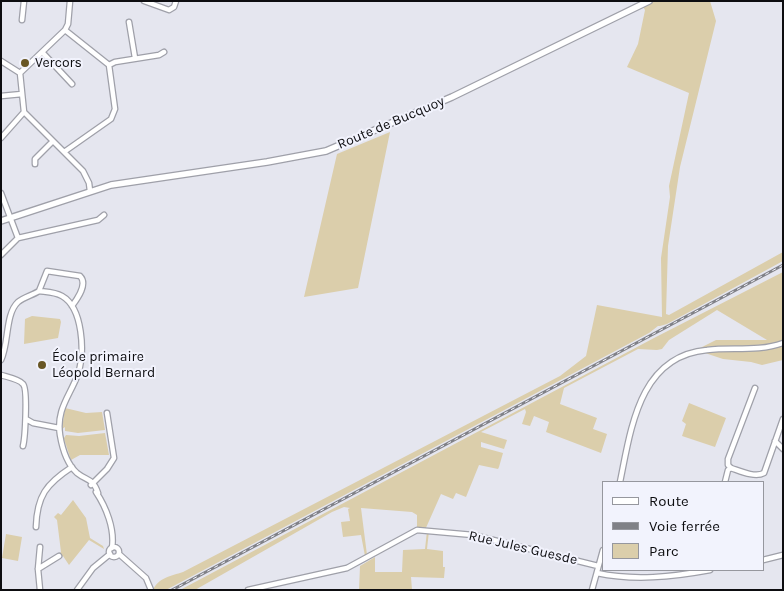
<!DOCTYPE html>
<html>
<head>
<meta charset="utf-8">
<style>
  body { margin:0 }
  #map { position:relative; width:784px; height:591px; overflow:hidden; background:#e5e6ef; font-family:Karla,sans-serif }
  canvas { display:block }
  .frame { position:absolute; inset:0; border:2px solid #0d0d10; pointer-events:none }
  .legend { position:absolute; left:602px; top:481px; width:162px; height:90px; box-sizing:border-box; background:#f2f3fd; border:1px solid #96979e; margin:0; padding:6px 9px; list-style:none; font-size:15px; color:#0d0d10 }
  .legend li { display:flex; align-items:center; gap:10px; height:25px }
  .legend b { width:25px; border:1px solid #96979e }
</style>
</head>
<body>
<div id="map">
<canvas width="784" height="591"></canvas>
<div class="frame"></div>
<ul class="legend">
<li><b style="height:6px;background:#fff"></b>Route</li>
<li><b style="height:6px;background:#808187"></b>Voie ferrée</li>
<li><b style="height:14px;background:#dbceab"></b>Parc</li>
</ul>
</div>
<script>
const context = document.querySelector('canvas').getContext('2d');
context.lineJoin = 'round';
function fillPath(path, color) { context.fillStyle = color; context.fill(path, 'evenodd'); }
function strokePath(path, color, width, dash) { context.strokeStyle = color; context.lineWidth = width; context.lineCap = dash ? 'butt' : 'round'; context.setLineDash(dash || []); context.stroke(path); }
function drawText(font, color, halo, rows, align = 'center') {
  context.font = font + ' Karla,sans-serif'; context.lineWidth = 4; context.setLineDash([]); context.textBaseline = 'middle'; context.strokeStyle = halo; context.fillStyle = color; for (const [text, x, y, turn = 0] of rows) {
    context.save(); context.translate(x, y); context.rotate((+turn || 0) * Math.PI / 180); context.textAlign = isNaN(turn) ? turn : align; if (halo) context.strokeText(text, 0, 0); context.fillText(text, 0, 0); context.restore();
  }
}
fillPath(new Path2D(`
  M649 1H710L716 21 680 167 668 246 666 314 669 315 783 252V261L667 324 660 326H658L649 333 166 590H153C158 578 171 576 183 572L560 376 586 356 597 305 662 317 661 258 670 197 669 186 689 93 627 67 638 44 645 10 642 5Z
  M390 132 358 288 304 297 337 154Z
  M783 272V360L762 365 751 362 723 359 696 350 716 340H767L717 310 669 340 662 349 657 350 638 349 564 388 560 404 597 418 593 429 607 434 601 453 546 432 549 422 534 416 530 426 522 424 526 412 525 409 481 432 507 440 504 449 481 442V447L503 453 499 467 498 469 479 465 466 497 456 493 453 499 441 494 425 530H417V515L412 512 361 508 367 555 365 556 361 535 343 537 341 522 350 521 348 509 350 508 344 507 332 512 195 590H180L654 338Z
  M32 316 60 319 61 322 58 338 24 344 25 319Z
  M689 403 726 418 715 447 682 436 686 424 682 421Z
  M65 408 86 413 102 412 105 430 78 433 65 431V427L62 429Z
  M105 433 109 455H80L71 460 63 436 64 438 66 435 79 436Z
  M73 500 86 518 90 538 103 546 104 549 89 540 69 565 63 556 61 557 59 554 61 552 57 520 54 517 58 513 61 515Z
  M427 531H429L427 549 443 551V567H445L444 578 411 577 412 590H359L360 566 375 557V572H402L403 550 425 549Z
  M6 534 22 537 18 561 2 558Z`), '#dbceab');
const minor = new Path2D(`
  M144 1 169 10 174 7 176 1
  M22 20 24 1
  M129 22 135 58
  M42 52 72 84
  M1 61 20 73
  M109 65 115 62 159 55 164 52
  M20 73 65 30 68 24 70 1
  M1 96 22 94
  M24 112 83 171 89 183 90 191
  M1 138 24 112 20 73
  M64 152 111 119 115 109 109 65 65 30
  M35 164V159L53 141
  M1 193 18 238
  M1 255 18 238 98 220 104 215
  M39 291C47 292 55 292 62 296 83 308 85 352 78 374 70 396 56 409 60 435 62 447 67 464 77 473 87 481 93 478 98 493
  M39 291 47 271 80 276C88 284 78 298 72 306
  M1 360C9 344 5 314 18 302 24 297 33 295 39 291
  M1 375C7 377 19 379 23 384 28 389 25 438 23 446
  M26 419 33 423 59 428
  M775 441 783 449
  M731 468C740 471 755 478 764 473L783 419
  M731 468 728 465V459L755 388
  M620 482C631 429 639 356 707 350 732 347 758 352 783 343
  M725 482 728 470 731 468
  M91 485 107 469 114 458 107 413
  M96 492C106 507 115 529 112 548
  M36 527C37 496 46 484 72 467
  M109 552a5 5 0 1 1 10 0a5 5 0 1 1-10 0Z
  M119 554 146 578 151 590
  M763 560 783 555
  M38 569 59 556
  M597 573C634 581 672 577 710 570
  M40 590 38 569 40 547
  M77 590 93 568 110 554
  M248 590 347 568 417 530 473 535 598 566
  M592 590 603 550`);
const major = new Path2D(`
  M1 221 111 185 267 162 326 151 452 97 649 1`);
strokePath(minor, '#9fa0a9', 7);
strokePath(major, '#9fa0a9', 8);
strokePath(minor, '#fff', 4.5);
strokePath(major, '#fff', 5.5);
const rail = new Path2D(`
  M172 590 783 265`);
strokePath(rail, '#808187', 3);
strokePath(rail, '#f2f3fd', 1, [4]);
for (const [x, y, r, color] of [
  [25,63,5,"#685624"],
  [42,365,5,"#685624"]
]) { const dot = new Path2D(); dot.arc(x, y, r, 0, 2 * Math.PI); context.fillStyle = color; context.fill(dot); strokePath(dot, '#f2f3fd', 2); }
drawText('14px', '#0d0d10', '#f2f3fd', [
  ["Vercors",35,63],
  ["École primaire",52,357],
  ["Léopold Bernard",52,373]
], 'left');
drawText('14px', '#0d0d10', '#f2f3fd', [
  ["Route de Bucquoy",391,123,-23],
  ["Rue Jules Guesde",523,548,13]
]);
</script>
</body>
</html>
